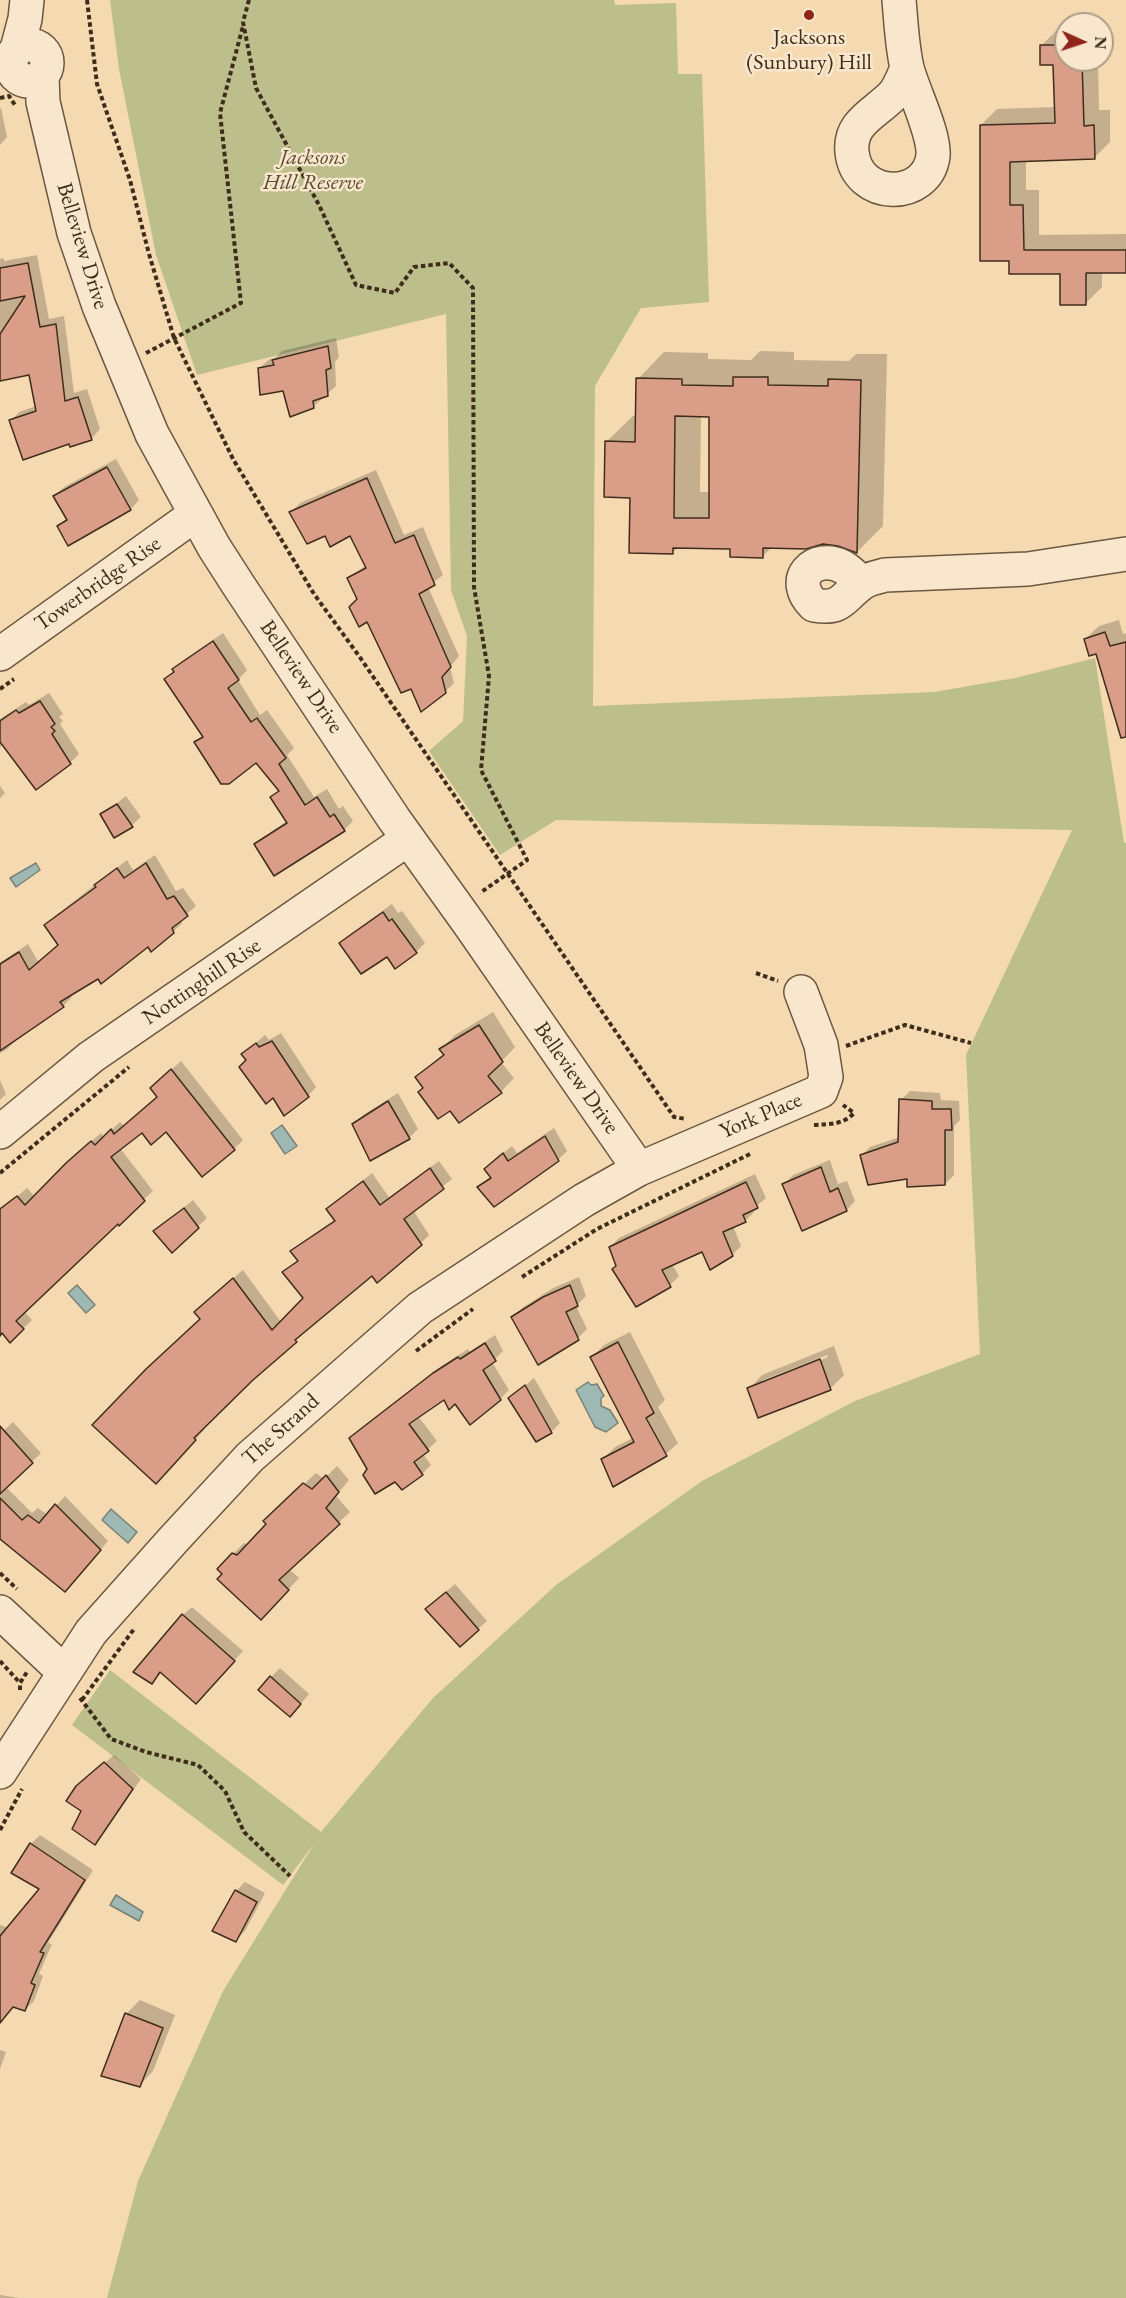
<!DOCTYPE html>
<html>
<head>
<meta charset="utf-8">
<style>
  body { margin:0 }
  #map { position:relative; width:1126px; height:2298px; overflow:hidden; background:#f5dab1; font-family:"EB Garamond",serif }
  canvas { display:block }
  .north { position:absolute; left:1054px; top:12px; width:60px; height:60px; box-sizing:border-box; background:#f8e7cc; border:2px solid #ae9d86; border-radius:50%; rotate:93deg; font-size:16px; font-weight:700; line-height:24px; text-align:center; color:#3f2d1c }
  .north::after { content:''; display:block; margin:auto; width:21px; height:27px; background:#8f2418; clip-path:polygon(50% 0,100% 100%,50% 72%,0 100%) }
</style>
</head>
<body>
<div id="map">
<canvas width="1126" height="2298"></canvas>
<div class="north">N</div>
</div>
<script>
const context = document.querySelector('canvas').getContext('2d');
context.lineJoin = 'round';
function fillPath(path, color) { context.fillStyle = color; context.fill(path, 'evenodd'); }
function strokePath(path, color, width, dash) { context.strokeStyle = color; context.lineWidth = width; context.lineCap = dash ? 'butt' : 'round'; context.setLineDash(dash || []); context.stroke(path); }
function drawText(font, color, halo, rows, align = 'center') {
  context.font = font + ' "EB Garamond",serif'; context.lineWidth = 5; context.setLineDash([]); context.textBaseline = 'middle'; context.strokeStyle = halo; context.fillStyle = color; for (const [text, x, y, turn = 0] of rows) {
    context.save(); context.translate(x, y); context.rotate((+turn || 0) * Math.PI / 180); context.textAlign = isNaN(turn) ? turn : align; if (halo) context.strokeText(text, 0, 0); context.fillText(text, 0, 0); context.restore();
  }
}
fillPath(new Path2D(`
  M110 0H614L615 5 676 3 678 74H702L709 302 641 308 595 386 593 706 934 692 1015 678 1095 658 1124 843H1126V2298H107L138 2181 223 1991 314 1844 283 1885 72 1725 110 1670 321 1832 433 1698 556 1585 702 1481 855 1401 980 1354 966 1055 1072 830 556 820 500 855 429 751 463 721 467 636 451 590 446 314 197 375 156 255 119 69Z`), '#bcbf8b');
const water = new Path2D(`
  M36 863 40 870 16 887 10 878Z
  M282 1125 297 1146 285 1154 271 1133Z
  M77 1285 95 1305 86 1313 68 1293Z
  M588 1382 591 1385 597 1384 604 1396 601 1398V1406L610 1410 618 1423 606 1432 595 1427 576 1390Z
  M111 1509 137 1532 128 1543 102 1520Z
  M116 1895 143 1912 139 1921 110 1905Z`);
fillPath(water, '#9eb9b3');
strokePath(water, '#788177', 1.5);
fillPath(new Path2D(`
  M1102 29H1104V46L1102 49Z
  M1057 30H1066V60H1098L1099 110H1110V142L1094 158 1026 160V190H1039V235L1126 234V271H1102V287L1086 303 1061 273 1010 259 981 125 997 109 1056 107 1054 64 1041 46Z
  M1 108 7 137 0 145V109Z
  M37 255 49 319 64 316 74 393 87 389 100 429 92 438 71 445 70 442 11 421 19 412 36 406 31 373 0 379V259L4 258V261Z
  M336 338 339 357 335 362 336 386 313 407 284 389 259 369 268 360 275 358 282 351Z
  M760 351 794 352V360L849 361 856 354H887L883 526 857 552 838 544 822 543 772 547 763 556 732 548 679 546 673 552 631 497 606 442 633 416H637L638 379 664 352 708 353V359L751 360ZM701 415H710V492H700Z
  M116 459 139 500 131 509 69 544 59 526 67 518 55 496 64 487Z
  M376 470 404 535 423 527 443 575 428 587 459 656 450 667 454 683 445 692 358 599 349 578 366 565 351 534H326L291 512 300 503Z
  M1119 620 1123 634 1126 633V726L1097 652 1085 639 1099 626Z
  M223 633 247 670 238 680 260 715 267 710 294 748 287 755 314 797 327 789 339 809 343 806 353 821 344 830 256 844 265 836 287 821 272 797 279 789 257 761 196 743 203 735 166 679 182 661Z
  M49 693 63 714 59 717 63 721 60 724 79 754 70 763 4 744 0 747V719L26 702 29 705Z
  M0 786 5 793 0 798Z
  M126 796 141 817 132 825 102 815Z
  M155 855 176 891 183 888 196 906 180 920 182 923 173 932 70 995 72 997 63 1006 14 1039 15 1041 6 1050 0 1053V963L28 944 39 963 59 944 46 925 55 916 127 860 133 870Z
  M392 904 398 913 402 911 425 943 416 952 387 954 341 943 350 934Z
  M493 1012 515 1047 501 1062 514 1078 501 1092 451 1108 425 1088 417 1077 444 1053 441 1049 455 1035Z
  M281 1033 316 1087 308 1096H273L243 1054 265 1035 269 1040Z
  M181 1061 243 1140 234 1149 166 1130 143 1131 120 1148 153 1191 24 1311 32 1320 10 1341 0 1328V1224L4 1208 27 1188 35 1197 76 1155 101 1133 104 1137 120 1122 124 1126 159 1096 160 1080Z
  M0 1080 6 1094 0 1100Z
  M910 1091 940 1093 941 1100 959 1101 960 1120 954 1126V1175L945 1184 908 1177 861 1156 870 1147 900 1137 901 1100Z
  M398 1093 418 1129 409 1138 354 1124 363 1115Z
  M554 1128 567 1151 558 1160 479 1188 491 1176 495 1160 512 1146 517 1153Z
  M830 1160 838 1184 847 1181 855 1201 847 1210 803 1229 784 1184 793 1175Z
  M439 1161 452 1179 413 1210 429 1235 420 1244 372 1274 252 1379 202 1428 204 1430 165 1473 204 1303 243 1270 281 1322 305 1299 284 1272 299 1259 292 1251 301 1243 335 1219 328 1209 372 1173 389 1197Z
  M755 1174 766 1198 753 1209 754 1212 745 1221 733 1226 741 1246 732 1255 702 1250 672 1264 679 1276 670 1285 618 1265 610 1247 619 1238Z
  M193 1200 207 1218 172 1251 155 1231Z
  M579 1277 586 1296 576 1306 587 1329 578 1338 513 1317 522 1308 553 1288Z
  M630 1332 665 1400 658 1407 678 1443 666 1454 603 1459 615 1447 633 1438 592 1357 604 1345Z
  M495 1335 503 1351 492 1362 509 1390 500 1399 456 1402 444 1398 418 1416 437 1441 423 1454 431 1465 422 1474 395 1480 369 1469 351 1438 443 1365 468 1349 470 1352Z
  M834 1346 844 1375 830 1389H749L762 1375ZM827 1355 828 1357 763 1384V1380Z
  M534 1378 560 1423 551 1432 510 1398Z
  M13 1422 41 1453 6 1487 32 1513 38 1508 48 1515 65 1496 108 1541 74 1581 0 1528V1434Z
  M337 1466 349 1480 336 1496 350 1512 289 1569 299 1578 272 1607 224 1573 233 1554 244 1543 249 1545 268 1524 276 1510 316 1473 324 1479Z
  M455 1584 487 1621 478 1629 436 1600Z
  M192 1607 243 1651 205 1693 162 1672 152 1682 183 1615Z
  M280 1668 309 1694 298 1707 271 1677Z
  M114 1755 141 1779 103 1834 95 1843 83 1810 87 1778Z
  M40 1835 93 1870 48 1943 52 1944 39 1974 43 1976 34 2001 25 2010 14 2006 0 2021V1925L9 1928 41 1889 31 1844Z
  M245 1882 265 1893 245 1931 236 1940V1891Z
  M140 2000 175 2015 153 2071 140 2085 126 2014Z
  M0 2050 6 2052 0 2069Z
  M0 2295 20 2298H0Z`), '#0003');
const building = new Path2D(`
  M1040 45H1066V60H1082L1084 126 1094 125 1095 159 1010 162V205H1023L1024 250H1126V273H1086V305H1060V274H1009V261H980V125L1055 123 1053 65H1040Z
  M28 263 40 327 56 324 65 401 78 397 92 440 70 447 69 444 23 460 9 420 36 411 29 375 0 381V334L25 296 0 301V268Z
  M328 346 331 368 326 370 328 396 313 401 314 408 290 417 283 391 260 395 258 368 274 365 272 360Z
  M733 377H768V385L828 386V379L861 380 857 553 838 546 823 544 806 549 763 548V558L730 557V549L673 548V554L629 553 630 498 604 497 605 441 635 442 636 378 682 379V385L733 386ZM675 416 709 417V518H674Z
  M107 467 131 510 68 546 57 526 67 520 53 496Z
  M367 478 395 543 414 535 435 585 419 594 451 667 442 677 446 693 421 712 411 689 401 693 367 622 359 627 349 607 357 599 347 578 366 568 350 536 330 547 325 536 307 544 289 512Z
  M1105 632 1110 646 1126 642V737L1121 738 1096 654 1089 656 1084 639Z
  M213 641 239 680 228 688 251 722 257 718 286 758 279 764 305 805 317 797 330 817 334 814 345 831 274 876 254 844 287 823 270 797 279 791 256 763 229 784H221L194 742 203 737 164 679 174 672 172 669Z
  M40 701 55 724 51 727 55 731 52 734 71 764 36 790 0 742V721L16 710 19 713Z
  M117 804 133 827 114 838 100 814Z
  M146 863 167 899 174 896 188 916 172 928 174 933 151 952 148 947 101 984 98 979 60 1002 64 1007 0 1051V964L19 952 29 970 58 945 44 925 96 887 94 885 117 868 124 878Z
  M383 912 389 921 392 919 417 953 395 969 387 957 361 974 339 943Z
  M479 1025 503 1062 488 1076 502 1093 459 1123 450 1111 438 1119 418 1092 423 1088 415 1077 444 1055 439 1049Z
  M272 1041 309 1097 284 1116 273 1098 266 1104 239 1067 246 1060 241 1054 256 1043 259 1047Z
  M171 1069 235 1150 202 1177 166 1132 151 1145 142 1133 111 1157 145 1201 119 1226 118 1224 16 1321 24 1329 10 1343 2 1333 0 1336V1209L17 1196 25 1205 66 1163 91 1141 95 1145 111 1129 114 1134 157 1097 150 1088Z
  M899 1099 932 1101V1109H951L952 1130H945V1185L907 1187V1179L868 1185 860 1155 898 1142Z
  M388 1101 410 1139 370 1161 352 1124Z
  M545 1136 559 1161 494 1207 477 1187 491 1178 484 1169 503 1153 508 1161Z
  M821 1167 830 1192 838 1188 847 1211 802 1231 782 1184Z
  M430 1168 444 1189 404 1219 422 1245 377 1283 372 1276 295 1340 297 1342 253 1380 194 1438 196 1440 156 1484 92 1425 146 1369 200 1319 194 1312 233 1278 272 1330 303 1298 282 1272 298 1261 290 1251 335 1221 326 1209 363 1181 380 1205Z
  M746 1182 758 1208 743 1215 746 1222 723 1232 733 1256 710 1270 702 1252 662 1270 671 1287 636 1307 612 1269 616 1266 609 1247Z
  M184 1208 199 1228 172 1253 153 1231Z
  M570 1285 578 1306 566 1312 579 1340 538 1365 511 1317 543 1297Z
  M618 1342 654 1413 646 1418 667 1456 613 1487 601 1459 634 1442 590 1357Z
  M485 1343 496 1361 483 1370 501 1400 470 1425 455 1404 449 1410 444 1400 409 1424 429 1451 414 1462 423 1475 402 1490 395 1482 375 1494 363 1475 367 1469 349 1438 433 1373 458 1357 460 1359Z
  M820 1359 831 1390 758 1418 747 1388Z
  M525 1385 552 1433 536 1442 508 1398Z
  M0 1426 33 1463 0 1494Z
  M326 1475 339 1492 326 1508 340 1524 279 1580 289 1590 261 1620 217 1579 222 1574 217 1569 232 1553 237 1555 266 1524 263 1521 303 1483 312 1489Z
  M0 1498 22 1520 28 1515 39 1523 55 1504 101 1550 65 1592 0 1539Z
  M446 1592 479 1630 460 1647 425 1609Z
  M182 1614 235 1661 196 1704 160 1672 152 1684 133 1672Z
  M270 1676 301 1704 290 1717 258 1690Z
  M104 1762 133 1789 95 1845 72 1829 81 1811 66 1801 76 1786Z
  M30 1843 85 1880 40 1952 44 1953 31 1983 35 1985 25 2011 13 2007 0 2023V1936L39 1889 11 1873Z
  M235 1890 257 1902 236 1942 212 1931Z
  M125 2013 163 2028 140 2087 101 2076Z`);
fillPath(building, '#da9d88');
strokePath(building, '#3f2d1c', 1.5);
const minor = new Path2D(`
  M899 0C901 22 902 46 907 68 913 91 935 134 933 156 927 201 857 201 852 152 849 123 874 114 892 96 899 89 903 77 907 68
  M11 63a18 18 0 1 1 36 0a18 18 0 1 1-36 0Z
  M17 49 25 19 27 0
  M42 77 43 102 74 233 99 306 152 434 214 547 239 586 394 819 470 925 639 1169
  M862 583C856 578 850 571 843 567 813 552 788 580 814 605 842 610 842 598 861 584 867 579 877 577 885 575L1028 569 1126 554
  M0 654 196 514
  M0 1132 91 1057 408 839
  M0 1612 64 1672
  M0 1772 91 1632 174 1539 250 1457 420 1308 584 1200 639 1169 821 1091 826 1077 821 1045 801 992`);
strokePath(minor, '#6c5841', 36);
strokePath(new Path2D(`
  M87 0 97 84 130 180 149 254 174 338 233 459 314 594 359 656 674 1117 686 1119
  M249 0 243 22 256 88 319 205 356 285 395 293 414 267 449 263 473 288 474 587 489 676 481 770 527 860 480 893
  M0 98 9 96 15 105
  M146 353 241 303 220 113 243 26
  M0 689 14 679
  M756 973 778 981
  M846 1046 905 1025 971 1043
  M814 1125C829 1124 843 1125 854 1113L843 1105
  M0 1173 129 1067
  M522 1277 597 1229 750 1154
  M416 1351 473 1309
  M0 1573 17 1589
  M0 1661 20 1683
  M20 1690V1683L27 1672
  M80 1698 111 1739 146 1752 198 1765 225 1791 244 1832 290 1876
  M82 1700 134 1629
  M0 1830 22 1789`), '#3f2d1c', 4, [4.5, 3]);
strokePath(minor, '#f8e7cc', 33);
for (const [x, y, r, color] of [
  [809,15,6,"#8f2418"]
]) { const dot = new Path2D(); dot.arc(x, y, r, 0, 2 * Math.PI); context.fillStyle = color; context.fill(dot); strokePath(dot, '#f8e7cc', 2); }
drawText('22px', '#3f2d1c', '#f8e7cc', [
  ["Jacksons",809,38],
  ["(Sunbury) Hill",809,63]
]);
drawText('italic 22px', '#584a32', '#f8e7cc', [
  ["Jacksons",313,158],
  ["Hill Reserve",313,183]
]);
drawText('22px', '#3f2d1c', '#f8e7cc', [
  ["Belleview Drive",82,246,73],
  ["Towerbridge Rise",98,584,-35],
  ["Belleview Drive",301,677,56],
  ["Nottinghill Rise",202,982,-34],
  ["Belleview Drive",576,1078,55],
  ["York Place",761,1116,-23],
  ["The Strand",281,1430,-42]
]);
</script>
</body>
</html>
